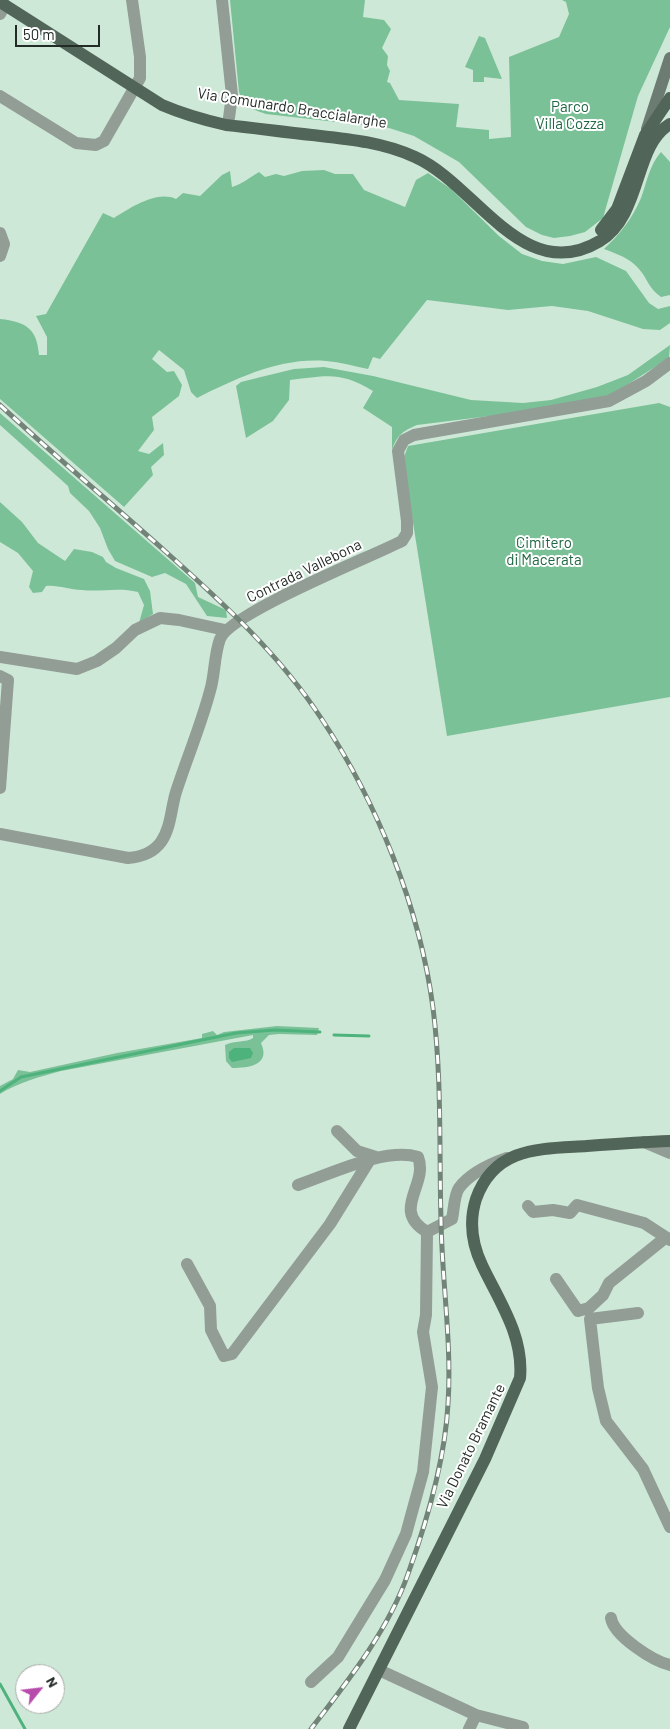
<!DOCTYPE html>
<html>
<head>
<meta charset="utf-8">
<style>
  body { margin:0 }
  #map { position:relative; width:670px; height:1729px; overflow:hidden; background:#cee8d7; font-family:Barlow,sans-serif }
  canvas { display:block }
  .north { position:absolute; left:15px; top:1664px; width:50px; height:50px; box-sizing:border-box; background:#fff; border:1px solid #a7aaa8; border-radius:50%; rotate:61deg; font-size:14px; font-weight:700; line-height:20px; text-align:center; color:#222b25 }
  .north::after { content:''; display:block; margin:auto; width:18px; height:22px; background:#b74cad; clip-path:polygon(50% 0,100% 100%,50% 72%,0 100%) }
  .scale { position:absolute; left:15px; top:25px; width:85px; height:22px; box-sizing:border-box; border:2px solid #222b25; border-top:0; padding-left:6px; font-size:15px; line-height:18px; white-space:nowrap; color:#222b25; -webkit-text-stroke:4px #fff; paint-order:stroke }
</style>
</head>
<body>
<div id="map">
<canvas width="670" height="1729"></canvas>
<div class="north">N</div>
<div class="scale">50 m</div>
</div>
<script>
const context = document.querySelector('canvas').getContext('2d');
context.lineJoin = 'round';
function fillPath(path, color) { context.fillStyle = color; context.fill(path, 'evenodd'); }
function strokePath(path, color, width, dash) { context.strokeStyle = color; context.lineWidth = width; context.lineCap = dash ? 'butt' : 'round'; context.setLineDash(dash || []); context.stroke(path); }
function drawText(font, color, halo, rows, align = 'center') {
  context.font = font + ' Barlow,sans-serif'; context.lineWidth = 4; context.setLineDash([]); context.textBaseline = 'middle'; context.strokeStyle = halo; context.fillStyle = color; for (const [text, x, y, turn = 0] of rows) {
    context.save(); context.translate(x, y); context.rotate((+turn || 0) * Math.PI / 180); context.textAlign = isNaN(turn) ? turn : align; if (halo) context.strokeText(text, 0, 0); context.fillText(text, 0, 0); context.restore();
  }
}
fillPath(new Path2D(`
  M230 0H365L363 17 384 20 391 29 382 48 388 56 387 65 390 71 387 82 390 83 399 100 459 104 456 127 489 130V139L511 137 509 57 559 37 569 14 566 2 562 0H670V27L638 96 603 218 585 232 570 236 554 238 542 235 526 227 459 162 414 136 389 128 266 114C252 109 244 107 239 92Z
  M479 36 485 38 502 79 484 77V82H473V70L465 67Z
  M661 152 670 162V295L661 297C648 288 648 279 639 269 630 258 617 254 604 249 620 234 632 219 641 198 647 182 649 166 661 152Z
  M324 170 335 174H353L364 190 405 207 416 180 428 173 451 189 499 236 522 254 542 261 563 264 596 257 626 271 649 303 658 309 670 306V323L660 330 643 329 588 311 552 306 508 310 427 300 380 359 373 357 368 369C354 366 340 362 326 361 281 357 237 378 197 398L191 392 184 370 159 350 152 359 167 372 174 371 182 385 179 396 152 417 154 430 138 451 149 454 163 443 164 455 151 467 153 475 124 507 0 399V319C27 322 37 329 39 355H47V337L36 316 46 314 103 213 114 218C130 208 157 190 176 199L183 193 200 196 222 175 230 171 232 187C242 184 249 178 259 172L265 177 276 174 284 176 302 171Z
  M670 345 669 358 611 395 514 413 417 425C403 431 397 435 392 450V427L363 408 373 391C339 371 328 376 290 380L289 400 273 421 246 438 236 386 241 382 261 377 294 369 324 367 373 376 471 400 523 403 551 400 597 387 628 375Z
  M659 403 670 407V697L447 736 403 460 408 446Z
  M0 413 195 583 198 597 226 610 227 618 207 616 186 584 165 573 152 577 115 561 108 549 100 528 89 511 70 493 68 486 0 425Z
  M0 502 22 522 38 543 65 561 74 549 92 552 103 557 106 562 116 568 144 579 150 591 153 614 139 623 144 605 138 592C119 587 101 592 82 590 69 590 59 585 46 586L42 592 33 593 29 587 33 571 18 553 0 542Z
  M277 1026 319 1028 317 1035 279 1034 269 1035 261 1043C271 1065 249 1068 232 1068L226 1061 225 1045C235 1040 246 1043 253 1038V1035L61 1071C42 1076 17 1083 0 1094V1086L13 1079 18 1070 30 1072 117 1053 202 1038V1034L213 1031 217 1035 224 1032Z`), '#7bc197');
fillPath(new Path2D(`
  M234 1048H250L253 1053 251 1058 232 1062 229 1058V1052Z`), '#4eb27d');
strokePath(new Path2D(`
  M334 1035 369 1036
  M0 1091 21 1077 236 1033 275 1030 320 1032
  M0 1684 25 1729`), '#4eb27d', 3);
strokePath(new Path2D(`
  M222 0 232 95 229 118
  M0 14 5 5
  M0 96 76 143 96 145 104 141 140 78V57L132 0
  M0 233 4 244 0 256
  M0 657 77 669 97 661 116 648 135 630 160 618 179 620 225 630
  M0 676 8 680 0 788
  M0 834 128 858C141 857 153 853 161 842 171 828 171 808 176 792 187 758 201 725 210 691 215 675 214 655 220 639 230 613 371 557 402 541L407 533V521L398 451 404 440 414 435 609 401 646 381 670 363
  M337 1131 357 1151 376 1157
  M644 1142 670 1153
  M298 1185C331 1174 385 1147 418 1157 429 1185 390 1210 427 1232L452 1219C454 1210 454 1195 459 1188 470 1173 490 1164 507 1158
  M528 1206 533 1212 553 1210 570 1213 577 1205 644 1223 670 1240
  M187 1264 210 1306 211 1330 224 1356 232 1354 330 1224 369 1161
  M556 1279 578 1311 589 1308 603 1295 609 1283 665 1238
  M638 1313 590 1319 598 1388 606 1421 643 1469 670 1527
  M611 1618C614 1636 653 1661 670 1665
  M379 1670 476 1715 523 1727
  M311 1682 338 1657 385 1580 406 1534 423 1472 432 1387 423 1332 426 1315 427 1232
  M469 1729 476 1715`), '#929d96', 12);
strokePath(new Path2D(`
  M647 129 670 58`), '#6d7c72', 12);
strokePath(new Path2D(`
  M0 2 162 105C183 114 204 120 226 125 255 128 283 132 312 135 348 139 382 142 415 157 476 184 523 287 600 241 643 214 633 146 670 124
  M601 230 617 209 645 135 670 98
  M349 1729 485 1459 520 1378C524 1336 499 1301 482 1265 472 1244 469 1221 476 1199 495 1146 541 1149 587 1146 614 1144 642 1142 670 1141`), '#526559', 12);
const rail = new Path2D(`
  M0 405C54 455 111 503 166 552 223 603 279 654 321 718 377 802 420 908 433 1008 442 1078 439 1150 441 1221 442 1282 452 1343 448 1404 445 1461 427 1521 408 1574 388 1631 347 1682 311 1729`);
strokePath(rail, '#728378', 5);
strokePath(rail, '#fff', 3, [9]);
drawText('15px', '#1f6743', '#fff', [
  ["Parco",570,107],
  ["Villa Cozza",570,124],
  ["Cimitero",544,543],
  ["di Macerata",544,560]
]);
drawText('15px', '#222b25', '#fff', [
  ["Via Comunardo Braccialarghe",292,108,9],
  ["Contrada Vallebona",304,571,-26],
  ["Via Donato Bramante",471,1446,-64]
]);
</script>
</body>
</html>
